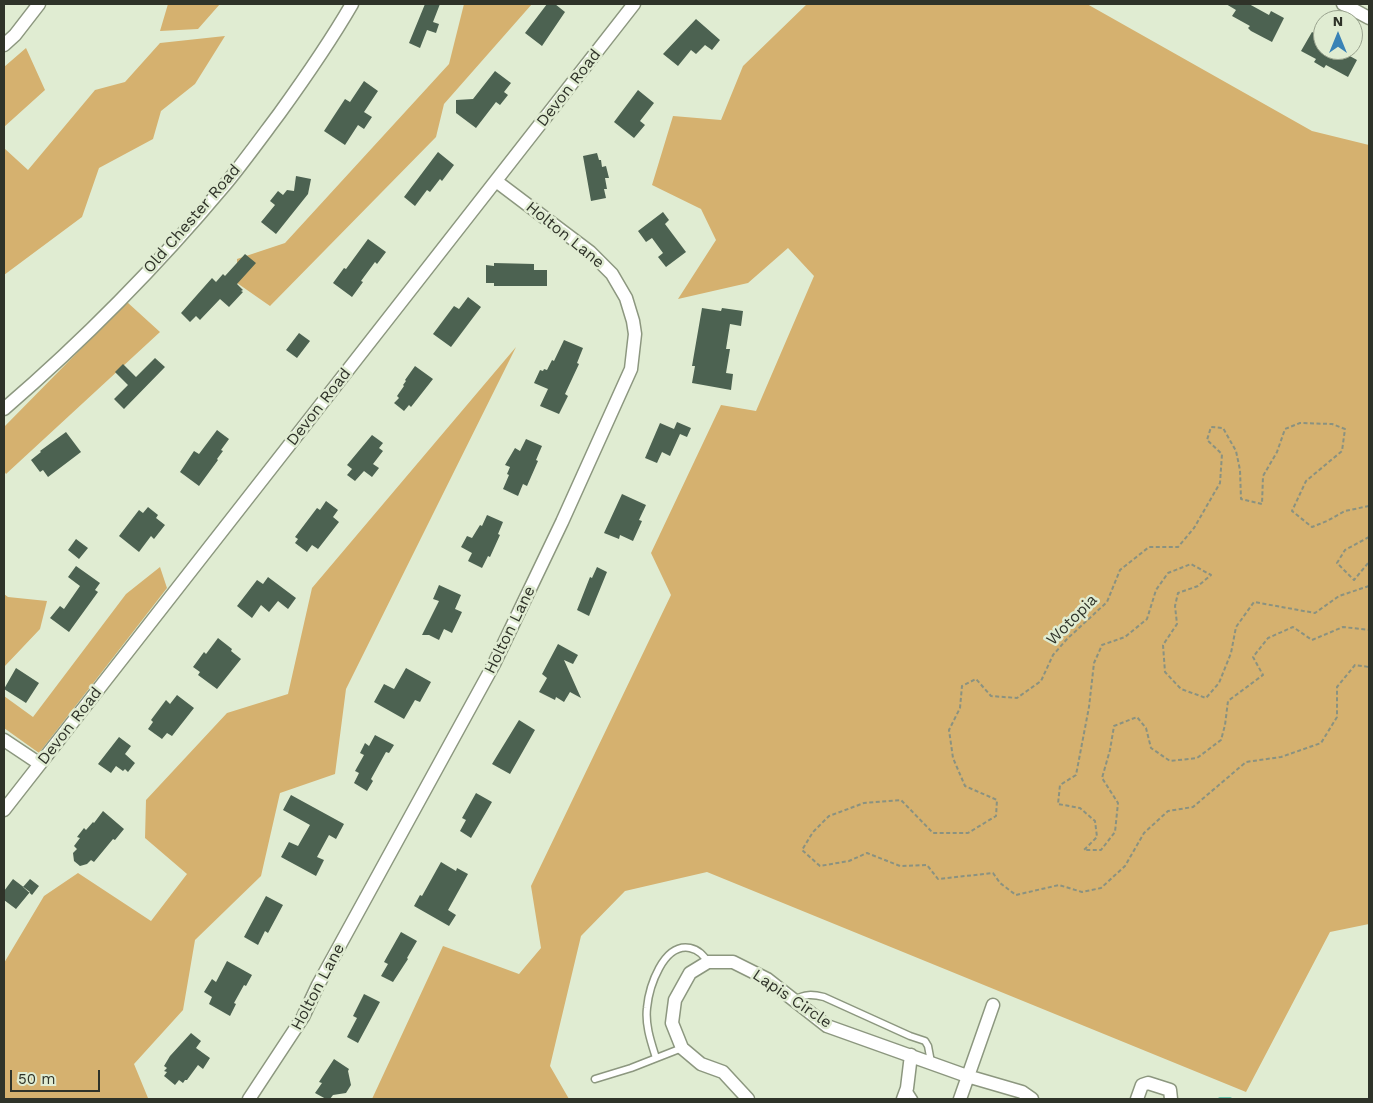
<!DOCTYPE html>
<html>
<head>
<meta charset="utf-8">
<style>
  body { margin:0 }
  #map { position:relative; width:1373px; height:1103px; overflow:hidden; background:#e0ecd2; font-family:"Work Sans",sans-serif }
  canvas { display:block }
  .frame { position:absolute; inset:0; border:5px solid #2f3329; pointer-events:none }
  .north { position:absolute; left:1313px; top:10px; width:50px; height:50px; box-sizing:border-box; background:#e0ecd2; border:1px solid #99a28e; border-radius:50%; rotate:0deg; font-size:14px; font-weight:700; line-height:20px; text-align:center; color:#2f3329 }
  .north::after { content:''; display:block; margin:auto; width:18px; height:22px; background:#3982b6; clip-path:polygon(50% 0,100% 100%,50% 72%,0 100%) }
  .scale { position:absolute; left:10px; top:1070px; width:90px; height:22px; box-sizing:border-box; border:2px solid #2f3329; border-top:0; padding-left:6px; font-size:15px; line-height:18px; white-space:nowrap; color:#2f3329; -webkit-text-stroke:4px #e0ecd2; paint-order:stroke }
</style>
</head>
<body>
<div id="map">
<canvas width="1373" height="1103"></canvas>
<div class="frame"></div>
<div class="north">N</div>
<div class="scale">50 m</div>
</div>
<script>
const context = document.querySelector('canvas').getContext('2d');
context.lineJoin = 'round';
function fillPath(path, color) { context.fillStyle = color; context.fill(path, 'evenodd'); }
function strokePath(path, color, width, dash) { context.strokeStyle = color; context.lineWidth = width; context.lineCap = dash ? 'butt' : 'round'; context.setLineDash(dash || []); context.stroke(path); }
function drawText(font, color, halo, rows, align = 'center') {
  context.font = font + ' "Work Sans",sans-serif'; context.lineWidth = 5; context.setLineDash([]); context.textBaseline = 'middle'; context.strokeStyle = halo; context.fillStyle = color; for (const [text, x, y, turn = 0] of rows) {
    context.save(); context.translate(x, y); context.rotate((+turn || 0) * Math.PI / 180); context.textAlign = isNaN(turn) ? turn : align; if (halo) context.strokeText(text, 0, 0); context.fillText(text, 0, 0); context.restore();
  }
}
fillPath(new Path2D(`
  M168 4H220L198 29 160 31Z
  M464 4H532L444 104 436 137 270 306 237 283V259L285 243 449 64Z
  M807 4H1087L1312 131 1369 145V924L1330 932 1246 1092 707 872 625 891 581 936 550 1066 569 1099H372L443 946 519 974 541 948 531 886 671 595 651 553 721 405 756 411 814 276 788 248 748 283 678 299 716 240 701 209 652 185 673 116 721 120 743 66Z
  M225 36 195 84 161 111 153 139 99 168 82 217 4 275V148L28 170 95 90 125 82 160 43Z
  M26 48 45 90 4 127V67Z
  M127 302 160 332 6 474 4 471V427Z
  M516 347 346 689 335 774 280 793 261 876 195 940 183 1010 134 1064 148 1098 4 1099V963L44 896 78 873 151 921 187 874 145 838 146 800 227 713 288 694 312 588Z
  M160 567 167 588 39 753 4 728V696L33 717 126 594Z
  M4 594 8 597 47 601 40 629 4 667Z`), '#d5b16f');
strokePath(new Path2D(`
  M1220 1099H1230`), '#6fc8b0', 4);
fillPath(new Path2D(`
  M425 4H440L433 22 439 24 436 33 427 30 420 48 409 43Z
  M547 4H555L565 12 542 46 525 33Z
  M1226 4H1249L1269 15 1271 11 1284 18 1272 42 1251 31 1248 28 1250 26 1232 16 1236 10Z
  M696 19 720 40 712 50 705 45 696 54 691 50 678 66 663 54Z
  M1312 32 1323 38V50H1339L1357 60 1348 77 1326 65 1324 68 1314 62 1316 59 1301 51Z
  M495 71 511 83 504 92 508 95 500 105 496 102 476 128 456 113V100L473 99Z
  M364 81 378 91 364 112 372 117 364 129 358 125 345 145 324 131 345 99 350 102Z
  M638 90 654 103 640 121 645 125 634 138 614 122Z
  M438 152 454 165 442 181 440 179 430 192 427 190 415 206 404 197Z
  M597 153 599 160H601L602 167 606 166 609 178H605L607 189H604L606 198 591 201 583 156Z
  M296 176 311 179 308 194 276 234 261 222 275 205 270 201 278 191 283 195 287 190 294 191Z
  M663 212 669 220 665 224 686 252 666 267 658 257 663 253 652 238 646 242 638 231Z
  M368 239 386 252 377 264 375 262 361 281 363 282 352 297 333 283 344 268 346 269Z
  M245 254 256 263 237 284 243 290 241 291 243 292 229 307 220 299 200 320 196 316 190 322 181 313 212 278 216 282 223 274 225 276Z
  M494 263 534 264V270H547V286H494V283H486V265L494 266Z
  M468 297 481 307 451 347 433 334 454 306 459 309Z
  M702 308 721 311 722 308 743 311 741 326 730 324 726 349H730L726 373 733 374 731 390 692 383 695 366H692Z
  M299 333 310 341 297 358 286 350Z
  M564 340 583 348 577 363 579 364 565 394 568 396 559 414 540 406 548 389 534 383 540 370 543 371 544 369 547 370 552 360 554 361Z
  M155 358 165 367 124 409 114 399 128 385 115 372 123 364 136 377Z
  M415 366 433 379 411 407 409 405 404 411 394 403 399 398 397 396 404 386 403 385 406 381 405 380Z
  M677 422 691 428 687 437 680 434 670 456 662 452 657 463 645 458 660 423 674 429Z
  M217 430 229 439 221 450 223 451 217 459 218 460 199 486 180 472 194 451 199 454Z
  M66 432 81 452 48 477 43 470 40 472 31 460 41 452 40 451Z
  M372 435 383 443 379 448 383 451 373 464 379 468 372 477 364 471 355 481 347 475 352 469 347 465Z
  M526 439 542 446 536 460 538 461 527 486 523 484 518 496 503 489 509 475 507 474 510 467 505 465 515 448 520 451Z
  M622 494 646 505 639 520 642 521 633 541 620 535 619 539 604 533Z
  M326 501 338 510 333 517 339 522 318 549 312 545 307 552 295 543 298 539 295 537 317 508 320 510Z
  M148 507 158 515 156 518 165 525 154 539 151 536 139 552 119 536 139 510 143 513Z
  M487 515 503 522 498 534 500 535 490 557 488 556 482 568 468 561 472 553 461 547 467 536 472 538 480 525 482 526Z
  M76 539 88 548 79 559 68 550Z
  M76 566 100 583 95 590 98 592 69 632 50 618 60 606 64 609 80 586 68 577Z
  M597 567 607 572 589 616 577 610 590 577 592 578Z
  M268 577 296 598 288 609 278 601 269 612 261 605 252 618 237 606 257 580 263 584Z
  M439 585 461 595 455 609 462 612 452 633 444 629 439 640 429 635H422L439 601 433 599Z
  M218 638 232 649 231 651 241 659 217 689 198 675 200 672 193 667 204 652 206 654Z
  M558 644 578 655 573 664 564 660 581 698 570 692 564 702 556 697 555 700 539 692 547 678 542 674Z
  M16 668 39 683 26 703 4 689Z
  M406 668 431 682 420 702 415 700 404 719 374 702 384 684 394 689Z
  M177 695 194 708 172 736 167 733 162 739 148 729 153 722 151 720 166 700 170 704Z
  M519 720 535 730 510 774 492 764Z
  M375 735 394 745 389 753 386 752 371 779 373 781 367 791 354 783 359 773 355 771 364 755 360 753 365 743 369 746Z
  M119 737 131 746 125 754 135 763 128 772 125 769 123 771 116 766 111 773 98 764Z
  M476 793 492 802 471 838 460 831 466 820 462 818Z
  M291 795 344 824 336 839 329 835 317 857 324 860 316 876 281 857 289 842 298 846 310 825 283 810Z
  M103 811 124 829 115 840 113 839 94 862 91 860 87 864 80 866 74 861 73 853 77 849 74 846 80 838 77 837 84 828 86 830 93 822 94 823Z
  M441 862 456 871 457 868 468 874 448 910 456 915 449 926 414 906 420 895 422 896Z
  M13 879 30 892 16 909 4 900V891Z
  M30 879 39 886 32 895 23 887Z
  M266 896 283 905 268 933 265 931 258 945 244 937Z
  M401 932 417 941 407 958 408 959 393 982 381 976 388 964 384 962Z
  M227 961 252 975 246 986 244 985 234 1003 236 1004 230 1016 209 1004 212 997 204 992 212 979 216 982Z
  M364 994 380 1002 358 1043 347 1037 357 1018 353 1016Z
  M191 1033 201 1041 196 1048 210 1058 203 1069 198 1065 187 1080H185L183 1083 179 1080 175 1085 164 1076 167 1072 164 1071 167 1068 164 1066 170 1056Z
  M334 1059 349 1069 348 1071 351 1085 346 1093 333 1095 330 1099H326L315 1093 322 1083 319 1082Z`), '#4c6251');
const lane = new Path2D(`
  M794 1000C805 994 812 994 824 997L910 1036 925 1041 928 1046 931 1062
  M656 1058C651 1042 645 1025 647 1008 649 987 663 943 690 948 699 950 703 955 708 962
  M595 1079 631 1068 682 1048
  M907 1088 914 1099`);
const street = new Path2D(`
  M1343 4 1369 18
  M4 45 15 35 39 4
  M4 409C83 341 157 266 224 186 243 163 261 138 279 114 305 78 330 42 352 4
  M4 740 40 764
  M4 810 634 4
  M249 1099 303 1017 318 985 494 664 562 522 631 369 635 334 633 321 626 298 612 274 590 252 496 181
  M748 1099 723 1072 701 1064 682 1048 672 1023 675 1000 690 973 708 962H733L767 979 827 1026 967 1076 1022 1092 1032 1099
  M903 1099 907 1088 911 1055
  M960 1099 993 1005
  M1137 1099 1142 1085 1148 1083 1170 1090 1171 1099`);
strokePath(lane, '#8c977f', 9);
strokePath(street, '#8c977f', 15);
strokePath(new Path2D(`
  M1369 506 1345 511 1327 521 1312 527 1292 511 1306 481 1342 451 1345 429 1332 424 1300 423 1285 429 1277 452 1263 476 1262 504 1241 499 1240 470 1236 451 1223 428 1211 427 1207 440 1222 454 1220 483 1194 528 1178 547H1149L1120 570 1107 602 1067 639 1053 655 1041 681 1017 698 991 696 976 679 962 686 960 708 949 730 953 758 965 786 997 800 996 816 968 833H933L901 800 864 803 829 816 813 832 802 850 820 866 849 861 867 853 900 866 927 865 938 879 993 873 1000 883 1016 895 1059 885 1082 892 1101 888 1125 866 1144 833 1168 811 1193 807 1246 762 1281 757 1321 743 1337 717V687L1355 665 1369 667
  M1369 537 1345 550 1337 563 1354 580 1369 562
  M1369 586 1339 596 1315 613 1254 602 1236 627 1231 653 1219 683 1206 698 1181 689 1165 672 1163 645 1177 624 1175 606 1178 593 1198 586 1211 575 1191 564 1168 573 1156 590 1147 619 1125 637 1102 645 1094 663 1089 707 1076 775 1060 785 1058 804 1080 808 1095 821 1097 837 1084 850H1101L1115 832 1118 803 1102 778 1110 750 1114 726 1137 717 1146 728 1151 748 1170 761 1197 758 1221 740 1225 725 1228 701 1263 675 1253 657 1268 638 1293 627 1312 640 1343 627 1369 630`), '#8a9280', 2, [4, 2.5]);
strokePath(lane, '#fff', 6);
strokePath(street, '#fff', 12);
drawText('16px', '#2f3329', '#e0ecd2', [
  ["Devon Road",569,88,-52],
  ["Old Chester Road",192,219,-49],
  ["Holton Lane",565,235,39],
  ["Devon Road",319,407,-52],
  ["Wotopia",1072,620,-45],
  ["Holton Lane",510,630,-64],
  ["Devon Road",70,726,-52],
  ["Holton Lane",318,987,-62],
  ["Lapis Circle",792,999,34]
]);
</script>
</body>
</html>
